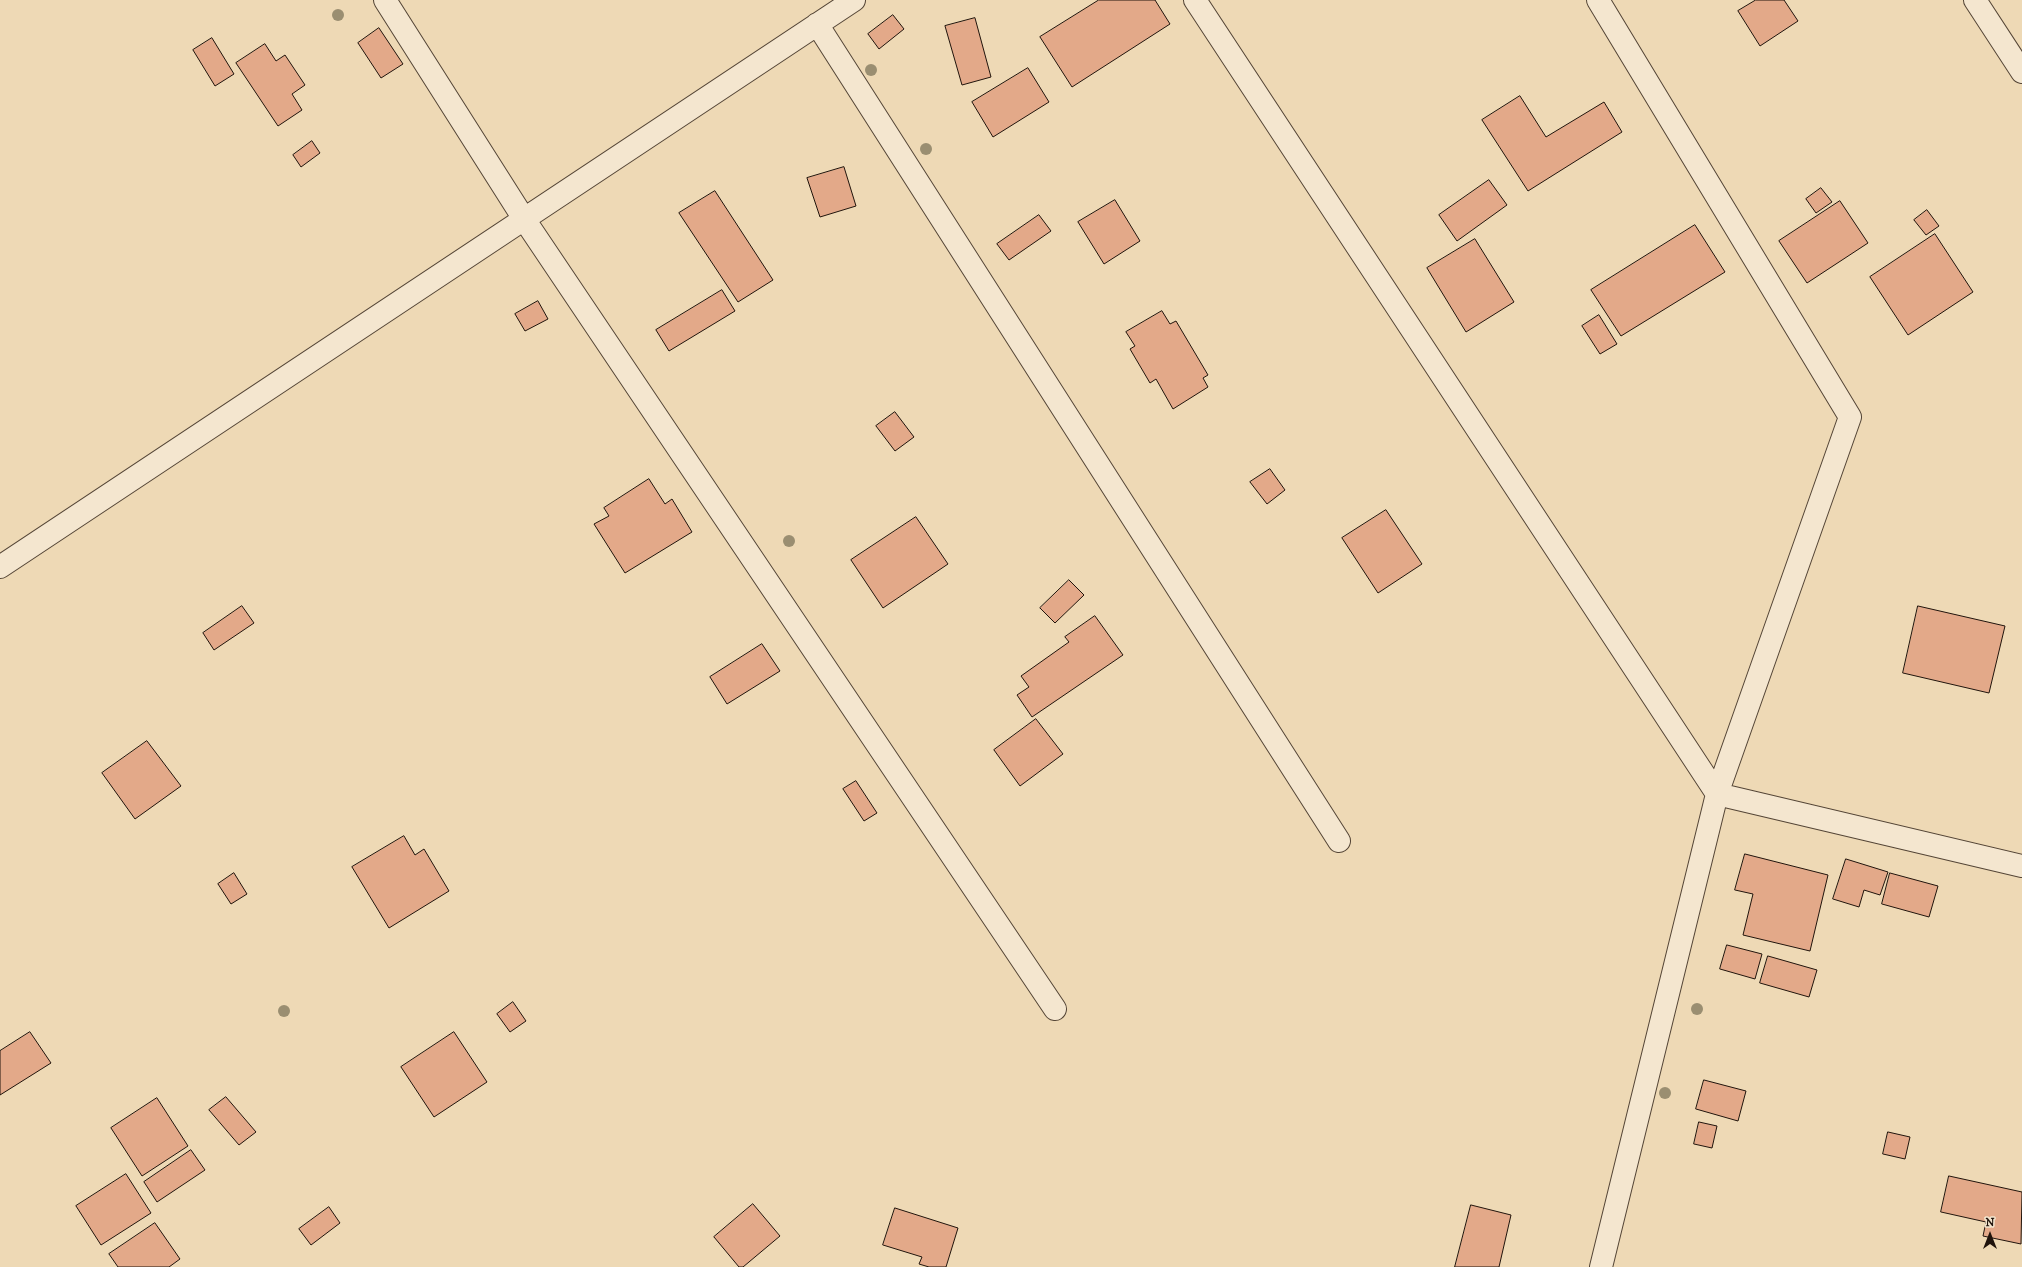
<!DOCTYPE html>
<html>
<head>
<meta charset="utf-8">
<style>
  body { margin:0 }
  #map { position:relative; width:2022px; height:1267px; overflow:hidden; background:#eed9b5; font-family:"IM FELL DW Pica",serif }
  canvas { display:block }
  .north { position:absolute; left:1970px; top:1215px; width:40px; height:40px; -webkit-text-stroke:3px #f4e6cf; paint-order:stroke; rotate:0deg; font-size:11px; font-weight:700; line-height:16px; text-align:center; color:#20140c }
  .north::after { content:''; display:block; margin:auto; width:14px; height:18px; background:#20140c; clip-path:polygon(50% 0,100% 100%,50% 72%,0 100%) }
</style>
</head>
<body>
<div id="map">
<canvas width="2022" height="1267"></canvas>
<div class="north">N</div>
</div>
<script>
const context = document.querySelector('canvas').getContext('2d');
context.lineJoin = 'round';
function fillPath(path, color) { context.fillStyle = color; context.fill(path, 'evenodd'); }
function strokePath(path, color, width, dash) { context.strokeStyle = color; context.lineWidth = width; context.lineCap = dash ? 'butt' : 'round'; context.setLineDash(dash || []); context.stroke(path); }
const building = new Path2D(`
  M1099 0H1155L1170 24 1072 87 1040 37Z
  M1756 0H1784L1798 21 1760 46 1738 11Z
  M893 15 904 29 879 49 868 34Z
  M975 18 991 77 962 85 945 26Z
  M379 28 403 64 381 78 358 43Z
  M212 38 234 74 215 86 193 50Z
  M265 44 276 61 285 55 305 85 292 94 302 110 278 126 236 63Z
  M1028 68 1049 102 993 137 972 102Z
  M1520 96 1546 137 1604 102 1622 132 1528 191 1482 120Z
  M312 141 320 153 301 167 293 155Z
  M844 167 856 206 820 217 807 178Z
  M1489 180 1507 205 1457 241 1439 215Z
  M1821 188 1832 202 1816 213 1806 199Z
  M715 191 773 280 738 302 679 213Z
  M1115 200 1140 241 1104 264 1078 222Z
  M1840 201 1868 243 1807 283 1779 241Z
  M1927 210 1939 226 1926 235 1914 220Z
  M1039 215 1051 231 1009 260 997 244Z
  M1695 225 1725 272 1621 336 1591 290Z
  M1935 234 1973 292 1908 335 1870 277Z
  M1475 239 1514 302 1466 332 1427 268Z
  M722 290 735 311 669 351 656 330Z
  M538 301 548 319 525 331 515 314Z
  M1162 311 1170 324 1176 321 1208 375 1203 378 1208 387 1173 409 1156 379 1150 383 1130 349 1135 346 1126 332Z
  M1599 315 1617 344 1600 354 1582 326Z
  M895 412 914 437 895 451 876 426Z
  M1270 469 1285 490 1267 504 1250 482Z
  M649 479 665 504 672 499 692 532 625 573 594 524 609 516 604 508Z
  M1386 510 1422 564 1378 593 1342 538Z
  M916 517 948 564 883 608 851 560Z
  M1069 580 1084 595 1055 623 1040 608Z
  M242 606 254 623 214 650 203 633Z
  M1918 606 2005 626 1989 693 1903 673Z
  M1095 616 1123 655 1032 717 1017 695 1029 687 1021 676 1069 642 1065 637Z
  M762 644 780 671 727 704 710 677Z
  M1036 719 1063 754 1020 786 994 750Z
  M147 741 181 786 135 819 102 773Z
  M856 781 877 813 864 821 843 789Z
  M404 836 415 855 424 849 449 891 389 928 352 867Z
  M1745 854 1828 875 1810 951 1743 935 1753 894 1735 890Z
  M1846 859 1888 872 1880 895 1864 890 1859 907 1833 899Z
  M234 873 247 894 231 904 218 884Z
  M1890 873 1938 886 1929 917 1882 904Z
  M1727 945 1762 954 1755 979 1720 969Z
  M1768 956 1817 970 1809 997 1760 983Z
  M513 1002 526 1021 510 1032 497 1014Z
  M30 1032 51 1063 0 1095V1051Z
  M454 1032 487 1082 434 1117 401 1067Z
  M1704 1080 1746 1091 1738 1121 1696 1109Z
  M226 1097 256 1132 239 1145 209 1110Z
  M157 1098 188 1146 142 1176 111 1128Z
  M1699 1122 1717 1126 1712 1148 1694 1144Z
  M1888 1132 1910 1137 1905 1159 1883 1154Z
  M191 1150 205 1170 157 1202 144 1182Z
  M126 1174 151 1213 101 1245 76 1206Z
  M1949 1176 2022 1192 2021 1244 1983 1236 1986 1222 1941 1212Z
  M753 1204 780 1236 743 1267H739L714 1237Z
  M1471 1205 1511 1215 1499 1267H1455Z
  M329 1207 340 1223 311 1245 299 1229Z
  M895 1208 958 1228 946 1267H929L919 1264 922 1257 883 1245Z
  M155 1223 180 1259 169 1267H118L109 1254Z`);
fillPath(building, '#e3a989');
strokePath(building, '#20140c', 1);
const minor = new Path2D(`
  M385 0 524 219 1055 1009
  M1195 0 1717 794 2022 866
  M1598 0 1850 417 1717 794 1601 1267
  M1975 0 2022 72
  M817 24 1339 841
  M0 567 854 0`);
strokePath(minor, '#544536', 24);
strokePath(minor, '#f4e6cf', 22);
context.fillStyle = '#9a8e71';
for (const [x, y] of [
  [338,15],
  [871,70],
  [926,149],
  [789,541],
  [1697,1009],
  [284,1011],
  [1665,1093]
]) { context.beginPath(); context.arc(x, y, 6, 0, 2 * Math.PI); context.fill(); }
</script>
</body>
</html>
